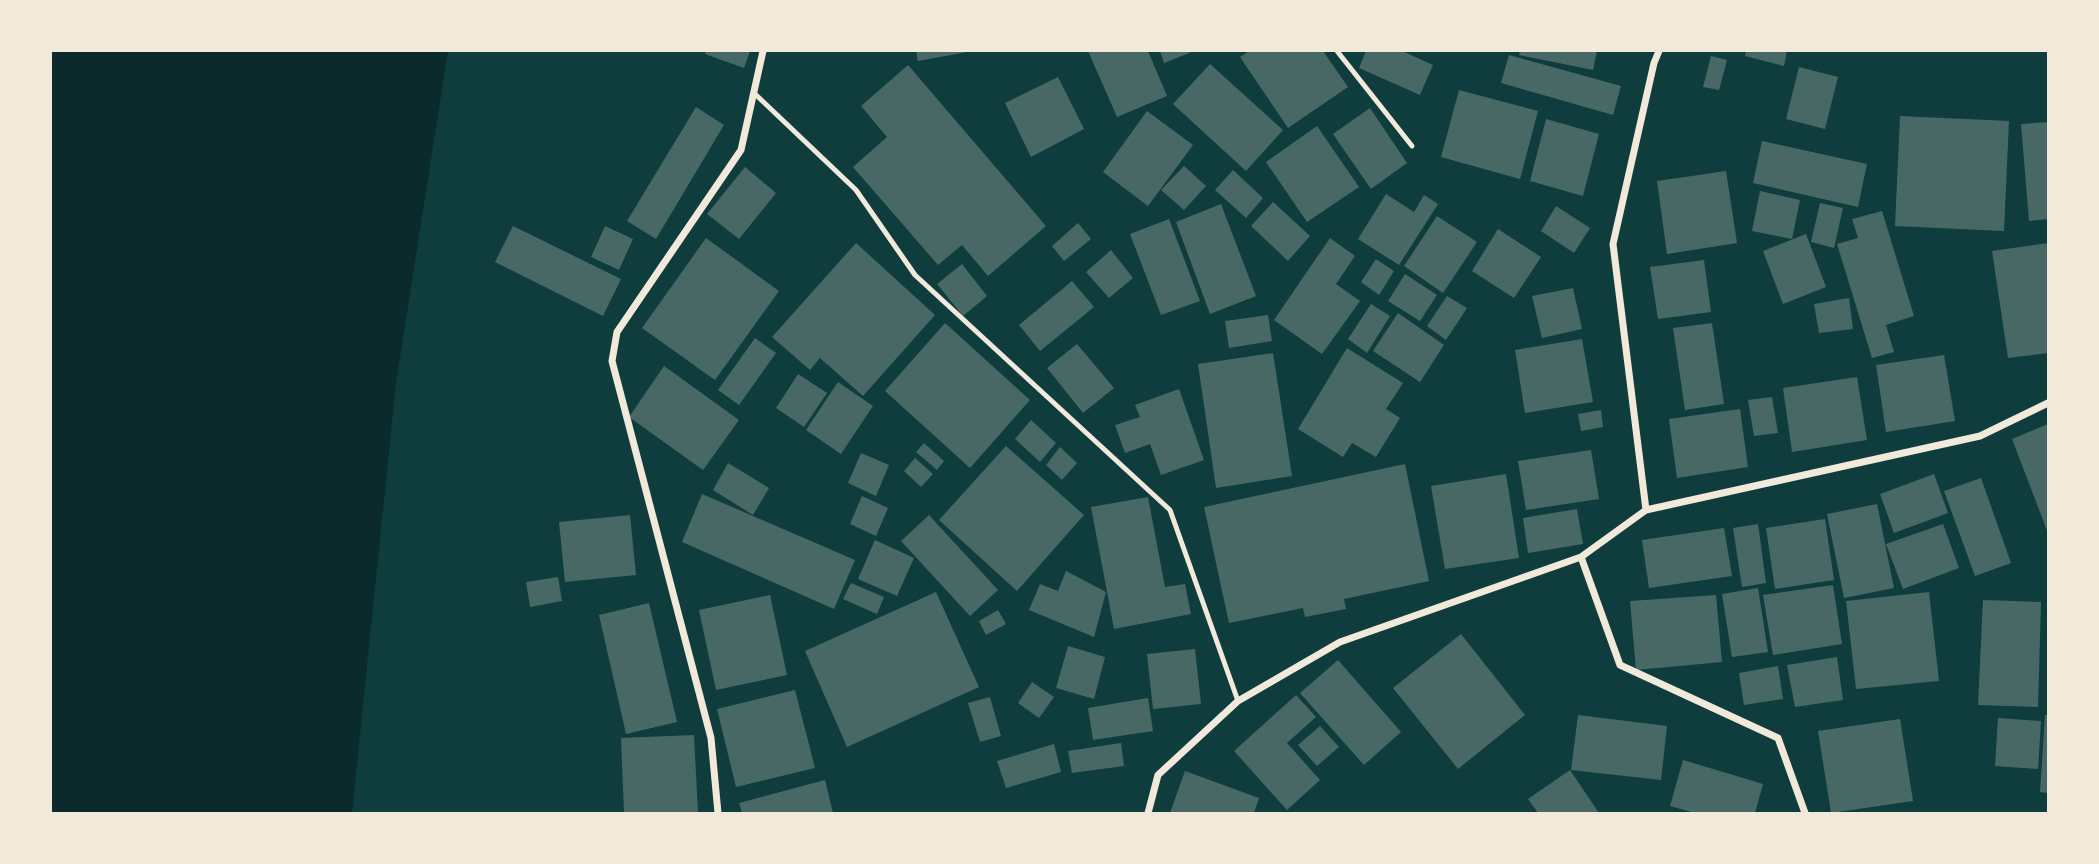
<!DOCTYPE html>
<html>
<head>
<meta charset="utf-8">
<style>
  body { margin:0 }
  #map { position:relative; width:2099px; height:864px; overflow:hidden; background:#0f3d3e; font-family:"Source Sans 3",sans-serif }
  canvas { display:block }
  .frame { position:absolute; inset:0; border:52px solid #f1e9da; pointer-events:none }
</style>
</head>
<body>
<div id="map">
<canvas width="2099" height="864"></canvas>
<div class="frame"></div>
</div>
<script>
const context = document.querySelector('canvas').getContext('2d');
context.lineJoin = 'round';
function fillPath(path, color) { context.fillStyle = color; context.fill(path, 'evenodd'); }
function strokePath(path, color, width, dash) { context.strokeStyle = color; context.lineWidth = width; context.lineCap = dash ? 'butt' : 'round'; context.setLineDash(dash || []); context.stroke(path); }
fillPath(new Path2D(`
  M51 51H448L396 383 352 813H51Z`), '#0a2a2b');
fillPath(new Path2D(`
  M706 51H750L744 68 705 54Z
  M916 51H967V52L918 61Z
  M1088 51H1148L1167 96 1117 117Z
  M1160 51H1194L1164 63Z
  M1249 51H1323L1348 87 1288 128 1240 57Z
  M1366 51H1402L1433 65 1420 95 1359 68Z
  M1520 51H1597L1593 70 1519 55Z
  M1746 51H1787L1784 66 1745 56Z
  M1509 55 1621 86 1613 115 1501 83Z
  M1711 56 1727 60 1719 90 1703 87Z
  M1210 64 1283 130 1246 171 1173 104Z
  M908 65 1046 226 988 276 962 245 938 265 853 167 887 137 861 106Z
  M1799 67 1838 77 1825 129 1786 119Z
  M1058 77 1084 129 1031 157 1005 103Z
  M1459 90 1538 111 1520 179 1441 157Z
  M696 107 724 125 656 239 627 221Z
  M1370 108 1407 163 1371 189 1333 134Z
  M1147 111 1193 145 1148 206 1103 172Z
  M1900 116 2009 121 2004 231 1895 226Z
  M1546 119 1599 134 1583 196 1530 181Z
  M2048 122V219L2029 221 2021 124Z
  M1317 126 1359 187 1307 222 1266 162Z
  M1762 141 1867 164 1858 207 1753 183Z
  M1184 166 1206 186 1184 210 1161 190Z
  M745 167 776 193 739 239 707 214Z
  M1233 170 1263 198 1246 218 1215 190Z
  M1726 171 1737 243 1667 254 1657 181Z
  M1760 191 1800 200 1792 239 1752 231Z
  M1386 194 1414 212 1424 195 1438 204 1399 265 1358 239Z
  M1273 202 1310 236 1288 261 1251 226Z
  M1820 203 1843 208 1834 248 1811 242Z
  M1221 204 1256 296 1210 314 1176 222Z
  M1556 206 1590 228 1574 253 1541 231Z
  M1882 211 1914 316 1886 325 1894 352 1872 358 1837 244 1858 238 1852 219Z
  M1437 216 1477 242 1443 293 1404 266Z
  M1169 219 1200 301 1161 315 1130 234Z
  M1078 223 1091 239 1064 261 1052 246Z
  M513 226 621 279 603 316 495 262Z
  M605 226 633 239 619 270 591 257Z
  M1498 229 1541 257 1514 298 1472 271Z
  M1806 234 1826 287 1783 304 1763 251Z
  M706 238 779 291 715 380 642 328Z
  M1330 238 1355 256 1336 284 1360 301 1322 354 1274 320Z
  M856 243 935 315 863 396 820 358 810 370 772 337Z
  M2048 243V353L2008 358 1992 251Z
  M1111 250 1133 278 1109 298 1086 272Z
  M1376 259 1394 271 1379 295 1361 282Z
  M1704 260 1711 312 1658 319 1650 267Z
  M962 264 987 296 963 316 937 284Z
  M1405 274 1437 295 1420 321 1388 301Z
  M1072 281 1094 307 1040 351 1019 325Z
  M1573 288 1582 329 1542 338 1532 296Z
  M1447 296 1467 308 1446 340 1427 326Z
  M1849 298 1853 329 1819 333 1814 304Z
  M1371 304 1390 316 1367 353 1348 339Z
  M1398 313 1444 345 1420 382 1373 351Z
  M1268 315 1272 341 1229 348 1225 321Z
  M945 323 1030 400 970 468 885 391Z
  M1712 323 1724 404 1685 410 1673 328Z
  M755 338 776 353 739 405 718 390Z
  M1582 339 1593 402 1525 413 1515 350Z
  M1077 344 1114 388 1083 413 1047 368Z
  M1347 348 1403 383 1386 409 1400 418 1376 457 1352 443 1343 457 1298 429Z
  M1273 353 1292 476 1216 488 1198 364Z
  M1944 355 1955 421 1886 432 1876 365Z
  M664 366 739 420 703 470 629 417Z
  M798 374 827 393 804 427 776 408Z
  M1857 377 1867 440 1792 452 1783 388Z
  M838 382 873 406 841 454 806 430Z
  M1179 389 1204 460 1161 475 1150 444 1125 453 1115 425 1140 417 1135 405Z
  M1772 397 1778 433 1754 436 1748 400Z
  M1740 409 1748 467 1677 478 1669 419Z
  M1601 410 1603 427 1581 431 1578 414Z
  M1031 420 1056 443 1040 462 1015 439Z
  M2048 424V533L2012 439Z
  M924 443 944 461 937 470 916 452Z
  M1006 446 1084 515 1017 591 939 520Z
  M1060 447 1077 463 1062 480 1046 465Z
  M1591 450 1599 499 1526 510 1518 461Z
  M861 453 889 465 876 496 848 483Z
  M915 458 933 474 921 487 904 471Z
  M728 463 769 488 753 515 713 490Z
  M1405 464 1429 581 1344 599 1346 609 1305 617 1303 608 1229 623 1204 507Z
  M1506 474 1519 558 1445 569 1431 486Z
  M1934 474 1948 513 1894 533 1880 494Z
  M1981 478 2011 563 1975 576 1944 491Z
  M702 494 855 560 834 609 682 542Z
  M862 496 888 508 876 536 850 524Z
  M1148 497 1165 587 1185 584 1191 614 1114 629 1091 507Z
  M1877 504 1894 588 1844 598 1827 514Z
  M1577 509 1583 544 1528 553 1523 518Z
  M630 515 636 575 565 582 559 522Z
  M929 515 998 590 970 616 901 541Z
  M1825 519 1834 580 1775 589 1766 528Z
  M1758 524 1766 583 1742 587 1733 528Z
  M1943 524 1959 568 1903 589 1886 544Z
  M1724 528 1732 576 1649 588 1642 540Z
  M875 540 914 558 897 596 858 579Z
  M1066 571 1106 592 1094 637 1029 610 1040 584 1058 591Z
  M558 577 562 601 530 607 526 582Z
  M851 583 884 597 877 614 843 599Z
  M1833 585 1842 644 1773 655 1763 595Z
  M1758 588 1768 652 1732 657 1722 594Z
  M936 592 979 687 847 747 805 651Z
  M1929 592 1939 681 1856 689 1846 601Z
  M770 595 787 675 716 690 699 610Z
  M1716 595 1722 662 1636 670 1630 601Z
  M1983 600 2041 602 2038 707 1978 705Z
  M649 603 677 722 626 734 599 615Z
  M998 610 1006 624 986 635 979 621Z
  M1461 634 1525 715 1458 769 1393 688Z
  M1068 646 1105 657 1094 699 1056 688Z
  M1195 649 1201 704 1153 709 1147 654Z
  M1837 657 1843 700 1795 707 1787 665Z
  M1338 660 1401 732 1364 765 1300 693Z
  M1778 666 1783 699 1744 705 1739 673Z
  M1032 682 1054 697 1039 718 1018 703Z
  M795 690 815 768 736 787 717 709Z
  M1296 695 1316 717 1287 743 1320 780 1287 810 1234 751Z
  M990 697 1001 736 980 742 968 703Z
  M1148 698 1153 731 1093 740 1088 708Z
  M1578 715 1667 726 1661 780 1571 770Z
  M2045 715H2048V793L2040 792Z
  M1998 718 2041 721 2038 769 1995 766Z
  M1900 719 1913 801 1831 813 1818 731Z
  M1320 726 1339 747 1317 766 1298 745Z
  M694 735 698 813H624L621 738Z
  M1121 743 1124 766 1072 773 1068 751Z
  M1054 744 1061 772 1006 788 997 761Z
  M1683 760 1763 784 1755 813H1695L1670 806Z
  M1570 770 1599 813H1538L1528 799Z
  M1185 771 1259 798 1254 813H1170Z
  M825 780 833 813H742L739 803Z`), '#486865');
strokePath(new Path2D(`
  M1337 51 1412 146
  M754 93 856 190 915 275 1170 510 1238 701`), '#f1e9da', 5);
strokePath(new Path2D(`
  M1646 510 1613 244 1654 63 1659 51
  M1581 557 1620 665 1778 738 1805 813
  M718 813 711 738 612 361 617 332 741 150 763 51
  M1148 813 1158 775 1238 701 1340 642 1581 557 1646 510 1980 436 2048 403`), '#f1e9da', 7);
</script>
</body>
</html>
